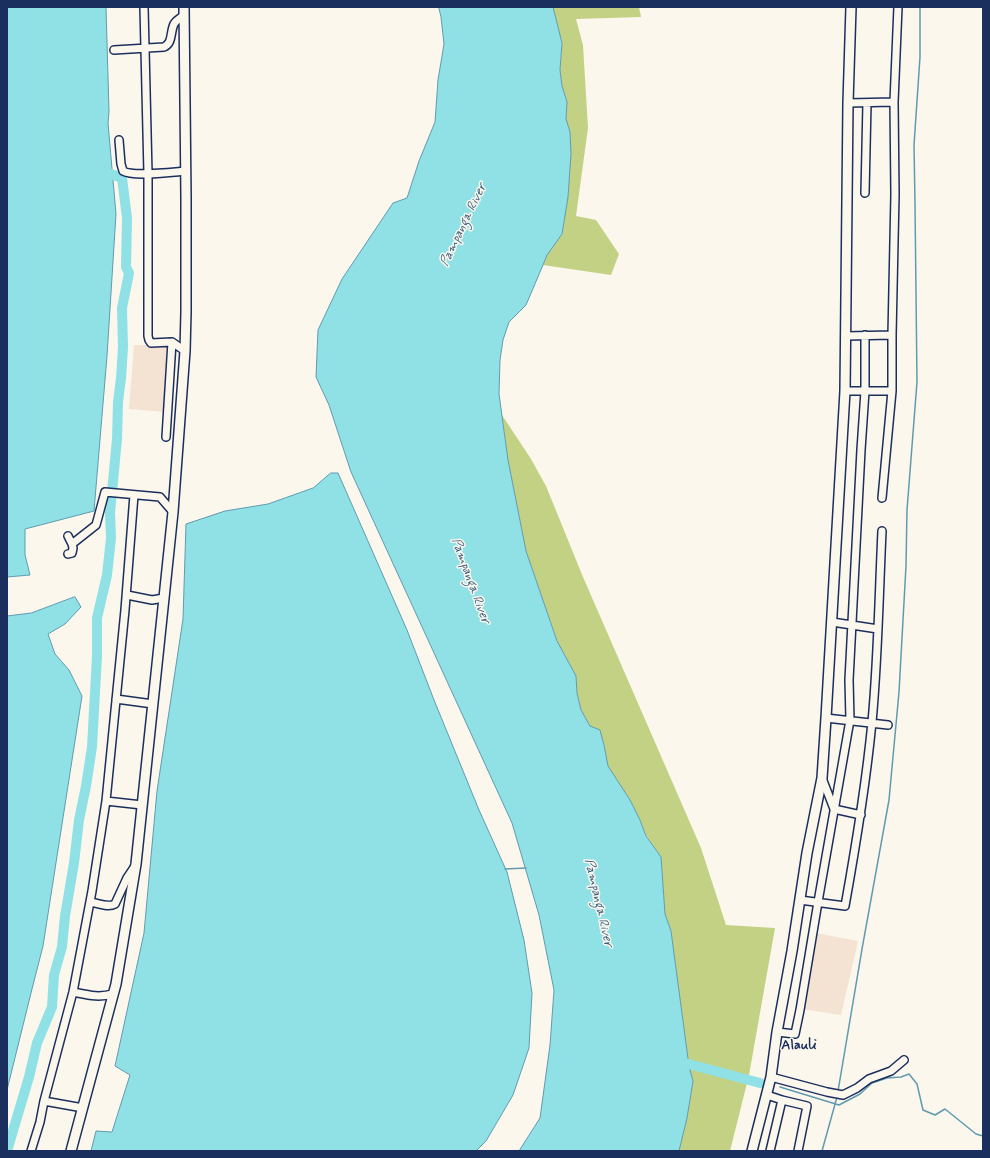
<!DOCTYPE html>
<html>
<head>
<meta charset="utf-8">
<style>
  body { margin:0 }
  #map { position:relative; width:990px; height:1158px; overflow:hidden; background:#fbf7ec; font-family:Mynerve,sans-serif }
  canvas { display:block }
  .frame { position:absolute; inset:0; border:8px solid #1b2f5e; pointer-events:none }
</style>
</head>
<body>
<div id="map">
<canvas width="990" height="1158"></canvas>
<div class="frame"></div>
</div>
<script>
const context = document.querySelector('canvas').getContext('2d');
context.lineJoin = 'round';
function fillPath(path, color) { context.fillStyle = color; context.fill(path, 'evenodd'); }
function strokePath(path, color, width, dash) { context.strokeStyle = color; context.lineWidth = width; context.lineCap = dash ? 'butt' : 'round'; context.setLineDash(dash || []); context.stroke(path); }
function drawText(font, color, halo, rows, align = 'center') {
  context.font = font + ' Mynerve,sans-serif'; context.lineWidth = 3; context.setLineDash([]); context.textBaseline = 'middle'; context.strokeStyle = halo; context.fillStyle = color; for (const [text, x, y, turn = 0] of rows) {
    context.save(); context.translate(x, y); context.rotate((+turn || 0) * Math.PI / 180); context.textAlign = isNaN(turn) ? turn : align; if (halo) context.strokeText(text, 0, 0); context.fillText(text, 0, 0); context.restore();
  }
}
fillPath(new Path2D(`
  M134 345H170L165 412 129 409Z
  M816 933 858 941 841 1015 802 1009Z`), '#f4e3d2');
fillPath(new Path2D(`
  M553 7H639L641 17 576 19 583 45 588 128 576 216 596 220 619 254 611 275 543 265 547 255 562 234 568 197 571 154 570 132 566 119 567 102 562 86 560 70 562 43Z
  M502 415 531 459 546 486 583 577 701 848 726 925 775 928 749 1075 730 1151H679L687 1118 693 1081 689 1066 671 931 665 914 661 857 646 835 640 820 630 800 608 766 604 745 590 726 581 710 577 693 576 676 557 641 526 551 508 460Z`), '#c3d185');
const water = new Path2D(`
  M7 7H106L109 112 108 123 116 214 107 356 94 511 25 529V555L30 575 7 577Z
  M439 7H553L562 43 560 70 562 86 567 102 566 119 570 132 571 154 568 197 562 234 547 255 543 265 526 305 509 322 503 340 500 360 499 394 508 460 526 551 557 641 576 676 577 693 581 710 590 726 600 730 604 745 608 766 630 800 640 820 646 836 661 857 665 914 671 931 689 1066 693 1081 687 1118 679 1151H519L540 1118 550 1045 554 990 539 915 512 823 351 472 329 405 316 377 318 330 342 279 393 203 407 198 419 161 435 122 438 80 444 44 441 17Z
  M331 473H338L407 630 434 700 479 810 507 872 524 940 532 993 529 1048 513 1095 486 1141 476 1151H91L96 1131 112 1132 130 1075 115 1066 144 933 157 791 183 619 186 524 225 511 268 504 313 488Z
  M75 597 81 607 65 624 48 634 55 654 69 670 82 696 43 946 32 989 7 1090V616L31 613Z`);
fillPath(water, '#8fe1e6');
strokePath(water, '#619ab0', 1);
strokePath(new Path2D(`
  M505 869 526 868
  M780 1087 839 1105 860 1094 872 1083 887 1078 901 1077 909 1074 917 1084 923 1110 935 1115 945 1109 976 1134 983 1136
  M838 1091 862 949 889 800 899 692 906 566 907 510 917 382 915 204 914 145 920 57V7
  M822 1151 837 1097`), '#619ab0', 1.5);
strokePath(new Path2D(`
  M677 1061 760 1083
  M7 1151 29 1077 37 1043 52 1007 54 975 62 947 65 916 74 863 79 820 86 786 92 747 97 656V618L107 575 111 538 110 513 117 439 118 402 121 378 123 347 122 308 129 273 126 267 127 218 122 178 100 170`), '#8fe1e6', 10);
const minor = new Path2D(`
  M144 7 148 174V336L149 340 151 343 172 342 185 351
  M114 50 164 47C173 43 170 32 174 24 176 20 181 18 184 15
  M848 103 894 102
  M119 140 121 164 123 171C133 177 173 172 186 171
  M865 193 867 103
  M846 336 892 335
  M845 391H892
  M166 437 172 342
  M882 498 892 391V335L895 194 894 102 898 7
  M68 536 72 544 96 525 105 492 160 497 173 512
  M68 554 72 553 73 548 72 544
  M127 595 152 600 164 598
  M832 622 878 629
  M116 699 153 704
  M826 718 888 725
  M822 778 834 809 861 815
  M106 801 142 805
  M800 900 845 906C856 845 866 784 872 722 878 659 879 595 882 531
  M90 902C98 903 108 908 115 904L127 878 135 866
  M73 992C88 995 98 998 113 994
  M777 1032 795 1034 800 1010 818 902 850 720 849 680 861 450 865 391V335
  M771 1077 827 1092 843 1095 857 1088 869 1079 891 1071 904 1060
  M767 1095 782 1100 770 1151
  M782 1100 807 1106 798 1151
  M44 1101 83 1108
  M31 1151 40 1122 44 1101 73 992 92 891 106 801 125 610 134 495`);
const tertiary = new Path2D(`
  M71 1151 116 984 136 864 164 598 173 512 185 351 186 312V197L184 7
  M752 1151 771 1077 777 1032 792 951 807 853 822 778 826 718 845 391 848 103 851 7`);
strokePath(minor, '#1b2f5e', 10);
strokePath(tertiary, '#1b2f5e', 12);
strokePath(minor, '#fbf7ec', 7);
strokePath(tertiary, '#fbf7ec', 9);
drawText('italic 13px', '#385c80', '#fbf7ec', [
  ["Pampanga River",464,225,-64],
  ["Pampanga River",470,581,70],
  ["Pampanga River",598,903,77]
]);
drawText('bold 14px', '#1b2f5e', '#fbf7ec', [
  ["Alauli",799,1046]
]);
</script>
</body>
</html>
